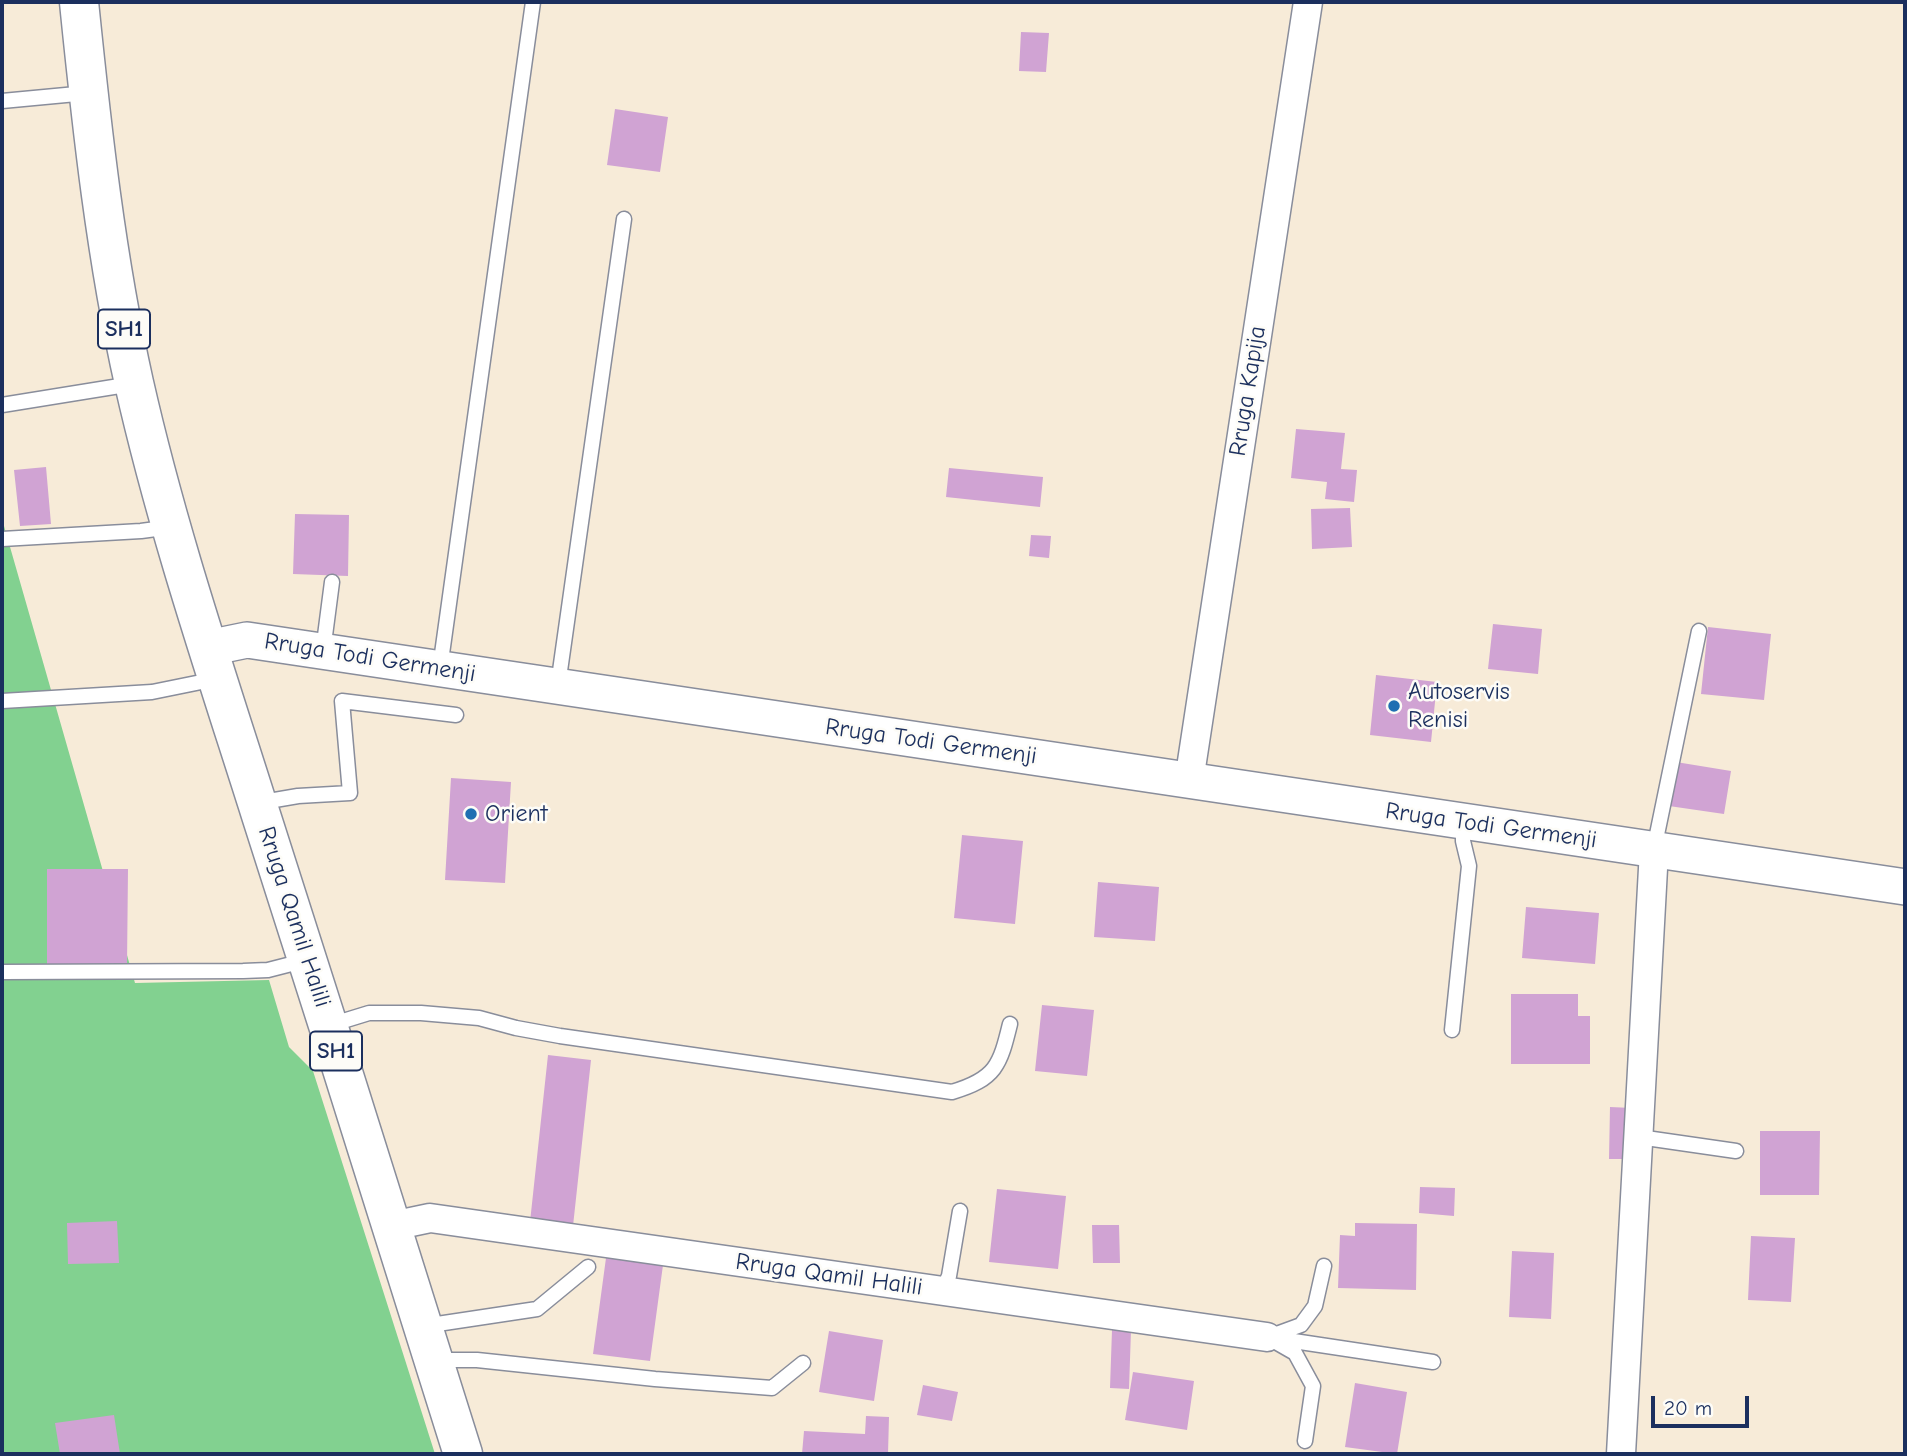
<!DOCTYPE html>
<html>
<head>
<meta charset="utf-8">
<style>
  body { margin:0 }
  #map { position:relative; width:1907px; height:1456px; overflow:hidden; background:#f7ebd8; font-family:"Comic Neue",sans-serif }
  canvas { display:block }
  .frame { position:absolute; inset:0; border:4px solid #1b2f5e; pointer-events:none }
  .scale { position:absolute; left:1651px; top:1396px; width:98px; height:32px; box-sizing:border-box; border:4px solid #1b2f5e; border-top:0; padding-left:9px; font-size:21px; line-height:24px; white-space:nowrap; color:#1b2f5e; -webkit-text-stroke:5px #fdfcf7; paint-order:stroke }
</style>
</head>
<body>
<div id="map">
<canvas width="1907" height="1456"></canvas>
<div class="frame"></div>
<div class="scale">20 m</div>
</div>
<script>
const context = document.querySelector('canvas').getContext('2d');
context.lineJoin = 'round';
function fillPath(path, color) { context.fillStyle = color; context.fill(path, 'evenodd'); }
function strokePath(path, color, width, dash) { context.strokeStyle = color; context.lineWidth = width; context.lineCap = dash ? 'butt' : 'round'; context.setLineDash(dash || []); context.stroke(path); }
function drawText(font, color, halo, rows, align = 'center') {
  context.font = font + ' "Comic Neue",sans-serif'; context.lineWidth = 5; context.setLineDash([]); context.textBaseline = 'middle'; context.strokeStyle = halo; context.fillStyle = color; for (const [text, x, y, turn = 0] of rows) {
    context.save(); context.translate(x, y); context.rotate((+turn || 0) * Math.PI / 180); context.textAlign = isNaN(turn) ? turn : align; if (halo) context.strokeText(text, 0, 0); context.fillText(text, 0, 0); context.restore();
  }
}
fillPath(new Path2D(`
  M2 519 135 983 269 980 289 1047 313 1071 435 1454H2Z`), '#82d190');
fillPath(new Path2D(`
  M1021 32 1049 33 1046 72 1019 71Z
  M615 109 668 117 660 172 607 165Z
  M1296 429 1345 433 1341 469 1357 470 1354 502 1325 499 1327 482 1291 478Z
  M46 467 51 524 20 526 14 470Z
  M949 468 1043 477 1040 507 946 497Z
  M1350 508 1352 547 1312 549 1311 509Z
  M295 514 349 515 348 576 293 574Z
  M1031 535 1051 536 1049 558 1029 556Z
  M1493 624 1542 629 1538 674 1488 669Z
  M1708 627 1771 634 1764 700 1701 694Z
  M1376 675 1437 682 1431 742 1370 735Z
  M1676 762 1731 771 1724 814 1669 806Z
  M451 778 511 782 505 883 445 880Z
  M962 835 1023 841 1015 924 954 918Z
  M47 869H128L127 965 47 964Z
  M1098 882 1159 887 1155 941 1094 937Z
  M1526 907 1599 913 1595 964 1522 958Z
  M1511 994H1578V1016H1590V1064H1511Z
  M1042 1005 1094 1010 1087 1076 1035 1071Z
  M548 1055 591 1060 573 1226 530 1222Z
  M1610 1107 1632 1108 1631 1159H1609Z
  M1760 1131H1820L1819 1195H1760Z
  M1420 1187 1455 1188 1454 1216 1419 1213Z
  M997 1189 1066 1196 1058 1269 989 1262Z
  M117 1221 119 1263 68 1264 67 1223Z
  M1355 1223 1417 1224 1416 1290 1338 1288 1340 1235 1355 1236Z
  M1092 1225H1119L1120 1263H1093Z
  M1751 1236 1795 1238 1791 1302 1748 1300Z
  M1512 1251 1554 1253 1551 1319 1509 1317Z
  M606 1258 663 1265 650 1361 593 1354Z
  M1112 1330H1131L1129 1389 1110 1388Z
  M829 1331 883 1340 874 1401 819 1392Z
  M1133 1372 1194 1381 1187 1430 1125 1420Z
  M1355 1383 1407 1392 1397 1454 1345 1447Z
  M923 1385 958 1392 952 1421 917 1415Z
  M114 1415 120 1454H60L55 1423Z
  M866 1416 889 1417 888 1454H802L804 1431 865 1434Z`), '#d0a3d3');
const service = new Path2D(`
  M2 101 87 93
  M2 405 132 384
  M2 539 141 531 171 527
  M323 651 332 582
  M440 668 533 2
  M558 685 624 219
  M2 701 152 692 216 679
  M257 803 298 796 350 793 342 701 456 715
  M1654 849 1699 631
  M2 972 243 971 268 970 307 960
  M330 1025 369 1013H421L479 1018 516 1028 560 1036 952 1092C996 1079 1000 1065 1010 1024
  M1452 1030 1469 866 1463 841V822
  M1639 1137 1736 1151
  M942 1291 949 1276 960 1211
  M424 1326 537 1309 588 1267
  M1271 1336 1301 1325 1315 1306 1324 1266
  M1267 1337 1433 1362
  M1274 1341 1295 1353 1313 1386 1305 1441
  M437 1360H477L655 1379 772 1388 803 1363`);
const minor = new Path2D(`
  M1189 781 1308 2
  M392 1226 430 1218 1267 1337
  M1621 1454 1654 850`);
const tertiary = new Path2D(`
  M208 648 247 640 1905 887`);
const primary = new Path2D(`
  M79 2C92 130 106 258 134 383 167 529 215 670 260 812 328 1026 397 1239 463 1454`);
strokePath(service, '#898d9b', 17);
strokePath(minor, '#898d9b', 31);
strokePath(tertiary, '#898d9b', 38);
strokePath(primary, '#898d9b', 41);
strokePath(service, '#fff', 14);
strokePath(minor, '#fff', 28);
strokePath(tertiary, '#fff', 35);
strokePath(primary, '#fff', 38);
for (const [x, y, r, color] of [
  [1394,706,7,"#1f6fb2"],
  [471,814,7,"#1f6fb2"]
]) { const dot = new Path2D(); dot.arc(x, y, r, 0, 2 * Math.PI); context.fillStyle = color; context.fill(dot); strokePath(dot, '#fdfcf7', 2.5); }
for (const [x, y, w] of [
  [124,329,52],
  [336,1051,52]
]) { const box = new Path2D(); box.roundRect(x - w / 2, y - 19.5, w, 39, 5); context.fillStyle = '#fdfcf7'; context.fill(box); strokePath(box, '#1b2f5e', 2); }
drawText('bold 23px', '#1b2f5e', null, [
  ["SH1",124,329],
  ["SH1",336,1051]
]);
drawText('24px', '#1b2f5e', '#fdfcf7', [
  ["Rruga Kapija",1248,391,-81],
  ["Rruga Todi Germenji",370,658,9],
  ["Rruga Todi Germenji",931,742,8],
  ["Rruga Todi Germenji",1491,826,8],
  ["Rruga Qamil Halili",294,917,72],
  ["Rruga Qamil Halili",829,1275,8]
]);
drawText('24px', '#1b2f5e', '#fdfcf7', [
  ["Autoservis",1408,692],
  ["Renisi",1408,720],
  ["Orient",485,814]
], 'left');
</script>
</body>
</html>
